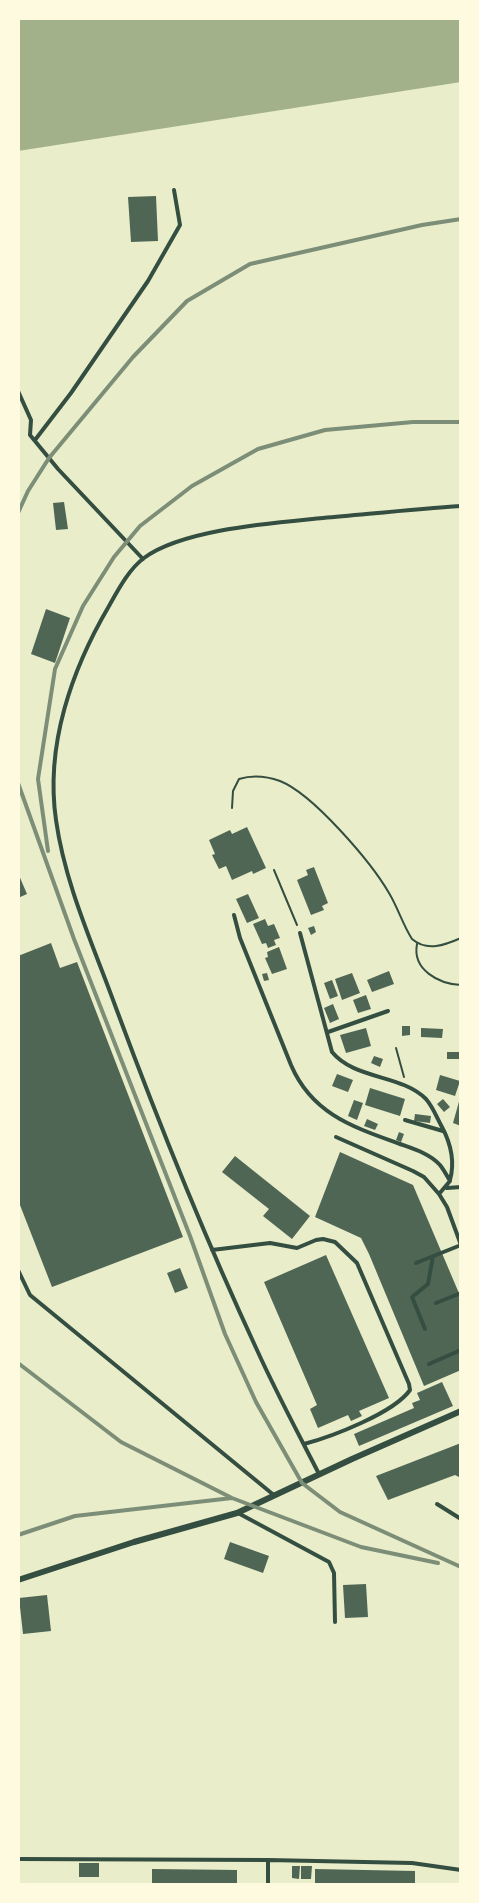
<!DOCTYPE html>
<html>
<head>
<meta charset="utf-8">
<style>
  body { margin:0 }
  #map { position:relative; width:479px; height:1903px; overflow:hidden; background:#e9edc9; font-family:"Fira Sans Condensed",sans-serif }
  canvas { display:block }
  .frame { position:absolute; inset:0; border:20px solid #fefae0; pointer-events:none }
</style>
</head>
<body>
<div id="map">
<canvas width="479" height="1903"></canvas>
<div class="frame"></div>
</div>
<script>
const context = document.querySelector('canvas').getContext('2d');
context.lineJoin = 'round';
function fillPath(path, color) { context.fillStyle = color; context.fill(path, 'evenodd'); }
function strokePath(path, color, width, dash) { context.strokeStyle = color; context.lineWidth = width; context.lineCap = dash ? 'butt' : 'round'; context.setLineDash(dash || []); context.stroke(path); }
fillPath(new Path2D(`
  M18 18H461V82L18 151Z`), '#a3b18a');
fillPath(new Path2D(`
  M156 196 158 241 131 242 128 197Z
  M64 502 68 529 56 530 53 503Z
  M46 609 70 618 55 663 31 654Z
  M247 827 266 868 253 874 252 871 232 880 226 866 219 869 212 855 215 854 209 840 230 830 232 834Z
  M314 867 328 903 322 906 324 910 311 915 297 880 308 875 306 870Z
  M18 873 27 894 18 898Z
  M248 894 259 918 247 923 236 899Z
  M265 919 268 926 274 924 280 938 274 940 276 945 268 948 266 943 262 944 253 924Z
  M314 926 316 932 311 935 308 928Z
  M51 943 60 968 77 962 183 1237 52 1287 18 1200V956Z
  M279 947 287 969 272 974 265 958 268 957 267 952Z
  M389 971 394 984 372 992 367 980Z
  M267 973 269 980 264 981 262 974Z
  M352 973 360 993 342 1000 335 979Z
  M332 980 338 996 330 999 324 983Z
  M366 995 371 1009 358 1013 353 1000Z
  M333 1004 339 1019 330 1023 324 1008Z
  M402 1026H410V1035L402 1036Z
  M366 1028 371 1046 346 1053 340 1035Z
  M421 1028 443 1029 442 1038 421 1037Z
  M447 1052H461V1059H447Z
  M374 1056 383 1059 380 1067 371 1063Z
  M337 1074 353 1080 348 1092 332 1086Z
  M440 1075 460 1081 455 1096 436 1090Z
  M370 1088 405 1099 400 1116 365 1105Z
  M460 1098H461V1126L453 1123Z
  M443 1099 450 1107 444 1112 437 1104Z
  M354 1100 363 1103 357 1120 348 1116Z
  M415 1114 431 1116 430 1123 414 1121Z
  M367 1119 378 1124 375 1130 364 1126Z
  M399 1132 404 1134 401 1142 396 1140Z
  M340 1152 413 1185 461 1298V1370L424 1386 369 1254 361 1238 315 1217Z
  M235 1156 310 1216 292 1239 263 1216 269 1209 222 1172Z
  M326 1255 389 1398 359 1411 362 1416 351 1421 348 1415 318 1428 310 1409 317 1405 264 1282Z
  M180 1268 188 1288 175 1293 167 1273Z
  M442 1382 453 1406 359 1446 354 1434 414 1408 412 1403 420 1400 417 1393Z
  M461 1443V1478L455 1475 388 1500 376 1476Z
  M230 1542 269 1556 263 1573 224 1559Z
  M366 1584 368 1617 345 1618 343 1585Z
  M47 1595 51 1631 23 1634 19 1598Z
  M79 1863H99V1877H79Z
  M292 1866H300L299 1879 292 1878Z
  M301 1866H312L311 1879H301Z
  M152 1869 237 1870V1885L152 1884Z
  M315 1869 415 1871V1885H315Z`), '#4f6655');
strokePath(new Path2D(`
  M232 808 233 791 239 779C252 775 266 776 280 781 313 794 371 862 389 893 398 908 403 925 412 939 427 952 445 945 461 938
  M274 870 297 925
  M417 944C412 970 439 984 461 985
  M396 1048 404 1077`), '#344e41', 2);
strokePath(new Path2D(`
  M18 391 31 420 30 435 58 469 143 559
  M35 440 71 393 148 281 180 225 174 190
  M234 915 240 938 291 1065C312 1114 353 1127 400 1144 414 1149 430 1154 440 1165 444 1170 447 1176 450 1181L439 1194 424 1177 413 1171 336 1137
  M300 933 332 1052C355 1080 401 1074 426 1099 433 1107 437 1118 442 1127 451 1144 455 1162 450 1180
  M328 1032 388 1011
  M405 1120 443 1131
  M447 1188 461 1187
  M439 1194 447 1207 461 1245
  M212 1250 270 1243 297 1248 316 1240 323 1239 335 1242 357 1263 409 1384 410 1390C394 1413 331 1437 304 1444
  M416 1263 461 1245
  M18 1270 30 1295 275 1496
  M436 1303 461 1293
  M425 1329 412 1297 428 1284 433 1256
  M429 1364 461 1350
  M319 1474C298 1433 276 1392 257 1350 205 1238 159 1124 116 1008 94 947 65 885 56 820 45 745 72 669 109 606 118 590 129 569 144 558 183 529 274 523 323 518 369 514 415 509 461 506
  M437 1504 461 1519
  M238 1513 329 1562 334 1573 335 1622
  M18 1859 268 1860 412 1863 461 1870
  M268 1885V1860`), '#344e41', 4);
strokePath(new Path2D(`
  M18 1580 134 1542 237 1513 352 1459 461 1411`), '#344e41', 6);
strokePath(new Path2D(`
  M18 513 28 491 49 458 133 357 187 301 250 264 422 225 461 219
  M18 783 74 939 190 1236 225 1334 256 1402 302 1483 340 1512 461 1567
  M48 851 38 779 55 669 83 606 114 557 140 526 192 486 258 449 325 430 413 422H461
  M18 1363 121 1442 232 1498 361 1547 438 1563
  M18 1535 75 1516 232 1498`), '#7c8e77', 4);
</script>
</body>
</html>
